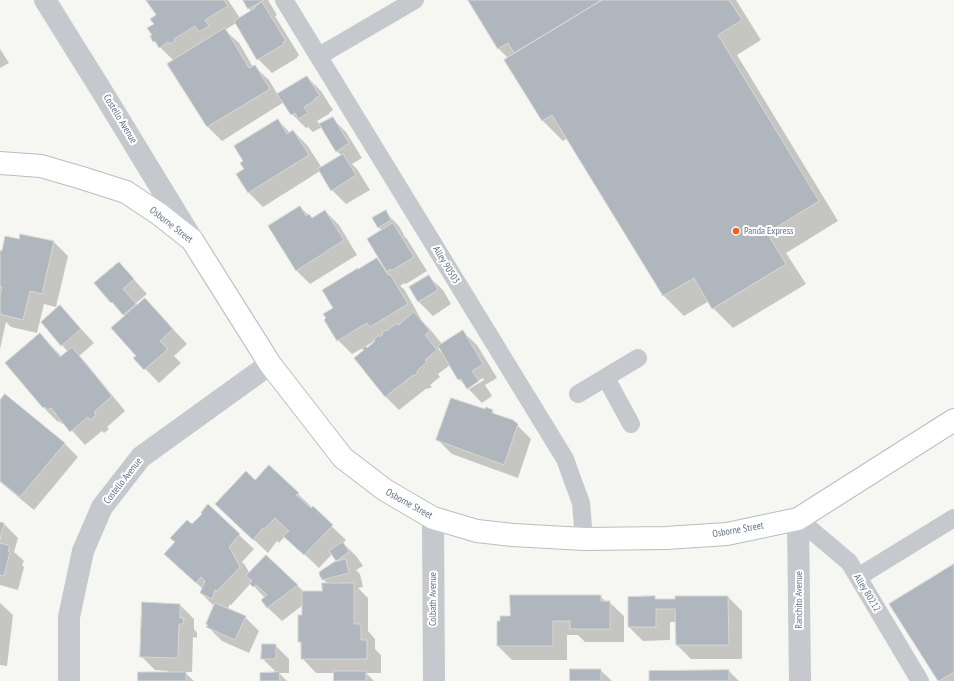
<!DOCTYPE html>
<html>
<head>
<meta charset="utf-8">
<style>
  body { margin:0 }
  canvas { display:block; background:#f6f6f2 }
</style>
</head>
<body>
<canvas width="954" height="681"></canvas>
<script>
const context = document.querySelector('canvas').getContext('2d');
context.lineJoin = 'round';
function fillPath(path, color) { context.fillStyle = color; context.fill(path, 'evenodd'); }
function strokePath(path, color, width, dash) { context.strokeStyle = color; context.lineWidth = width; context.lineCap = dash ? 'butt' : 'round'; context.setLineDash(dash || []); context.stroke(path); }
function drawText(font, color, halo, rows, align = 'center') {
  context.font = font + ' "PT Sans Narrow",sans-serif'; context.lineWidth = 4; context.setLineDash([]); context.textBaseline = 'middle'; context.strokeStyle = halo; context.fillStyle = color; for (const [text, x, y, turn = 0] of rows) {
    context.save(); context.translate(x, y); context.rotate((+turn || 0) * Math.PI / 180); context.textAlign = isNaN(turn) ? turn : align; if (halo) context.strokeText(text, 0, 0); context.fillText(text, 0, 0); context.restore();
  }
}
fillPath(new Path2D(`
  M147 0H228L240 18 252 11 249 9 244 0H268L277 15 275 16 299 55 297 57V58L272 73 258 59 236 23 225 30 239 43 253 67 254 66 269 80 278 95 307 77 321 91 333 110 329 113V114L317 121 320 125 332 118 346 132 362 158 352 164 357 169 370 190 346 204 332 190 320 171 263 207 249 193 237 174 246 169 278 120 290 133 293 131 307 145 322 168 342 156 337 151 322 127 313 132 308 127 306 128 292 114 284 102 222 141 208 127 169 64 174 61 154 41 153 35 157 16Z
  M469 0H736L761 40 737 55 838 221 786 253 806 284 733 328 713 308 709 301 684 316 664 296 567 138 563 141 543 121 508 58 499 49Z
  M0 49 9 63 0 68Z
  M300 207 313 219 325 211 339 225 357 255 310 284 296 270Z
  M385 212 399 226 404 235H403L407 239 427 271 406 284 404 283 400 286 404 289 421 319H420L428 327 442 344 462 331 477 345 497 378 485 385 492 396 482 403 459 379 450 365 438 374 440 377 430 385 432 387 428 389 427 388 399 410 385 396 365 350 363 348 352 354 338 340 334 308 377 259 383 265 382 231 379 227ZM377 339 367 349 365 347ZM440 348 444 354H443L438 349ZM483 378 484 380 469 389 468 387Z
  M21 235 54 242 68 256 56 307 44 304 37 333 11 327 6 322 0 349V251L3 252 20 240Z
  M119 263 147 294 136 303 138 306 145 299 187 344 174 356 181 363 159 383 135 358 138 356 126 317 112 302 95 284Z
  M428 276 443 290 451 304 433 316 419 302 410 287Z
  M60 307 74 321 94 343 79 356 86 363 125 411 107 427 109 429 104 433 102 431 85 445 64 422 62 424 59 421 58 422 44 408 6 363 40 334 62 357 68 352 62 345Z
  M0 401 64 443 78 457 34 510 0 482V443L1 441H0Z
  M486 411H492L497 416 517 425 531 439 518 478 452 454 438 440Z
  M255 481 298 494 346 540 343 543 357 557 363 566 356 570 360 574 363 587 358 588 368 598V631L375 639V649L381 655V673H366L374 681H335V673H316L302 658V644L299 642 303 616V605L282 621 267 607 265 598 251 583 231 605 230 604 227 610 245 617 259 631 249 653 222 641 208 627V626L207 624 214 606 201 593 203 589 180 568 192 525 203 514 208 506 254 549 242 562 245 565 250 574 297 585 304 592H323L328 584 321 577 338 562 332 554 319 568 285 536 279 543 277 541 268 553 216 504Z
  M0 523 4 524 18 538 14 552 24 561 22 565 24 567 18 590 0 585Z
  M954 565V681H939Z
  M600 596 606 602H609L624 616V642H585L578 635H567V660H512L498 646 511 617Z
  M655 597 657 600H676L728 597 742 611V659H691L677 645 676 622H670V640L643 641 629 627Z
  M0 603 13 615 7 666 0 665Z
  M180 605 194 619V629L197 633V638L193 637 192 672H184L194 681H139L168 673V671L155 670 141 656Z
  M275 645 289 659V673H279L287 681H261L277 673 262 658Z
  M600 670 612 681H571Z
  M729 671 739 681H650Z`), '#0003');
const building = new Path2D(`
  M146 0H224L228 6 205 20 209 26 199 32 195 26 174 39 175 41 169 44 168 42 159 48 155 41 153 42 150 36 152 35 147 28 154 24 150 19 156 15Z
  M243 0H264L248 9Z
  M468 0H602L514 53 508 43 498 49Z
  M602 0H729L742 20 718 35 819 201 767 233 786 264 712 309 694 278 663 296 552 115 542 121 504 60Z
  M262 2 286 41 283 42 284 44 257 60 234 21 255 8V7Z
  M225 28 249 68 255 65 270 89 207 127 167 64Z
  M307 76 320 96 315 98 316 99 304 107 308 113 298 119 295 113 291 115 277 94Z
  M333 117 349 143 336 152 319 124Z
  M278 119 287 134 293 130 309 155 248 193 236 174 244 169 240 163 243 161 234 146Z
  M343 154 356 175 331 191 318 169Z
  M300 206 306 216 309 214 312 218 325 210 344 240 296 271 268 226Z
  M386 210 391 220 378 228 372 218Z
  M393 223 414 257 391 271 390 269 387 272 367 239Z
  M20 234 54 241 42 294 30 291 23 320 0 314V295L2 287H0V250L2 251 5 236 19 239Z
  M377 258 388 275 390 274 408 304 370 327 367 323 337 341 324 320 326 318 323 314 333 308 322 290 358 268V269Z
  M119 262 134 279 123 289 136 304 123 315 112 302 111 303 94 283Z
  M429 275 438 290 418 302 409 287Z
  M145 298 173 329 160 341 168 349 144 370 133 358 136 356 111 328Z
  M60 305 81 329 61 346 41 322Z
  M414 312 430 331 425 335 437 350 425 360 427 362 417 371 418 372 414 376 413 375 385 397 354 358 364 350 362 349 366 346 367 348 375 341 374 339 379 335 380 337 383 334 382 333 386 330 387 331 397 323 398 325Z
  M463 330 483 364 472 371 479 381 467 389 461 379 458 380 438 346Z
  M40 333 60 357 72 347 112 396 94 412 96 415 90 420 88 417 70 432 51 408 48 410 44 407 43 408 5 363Z
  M5 394 65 443 20 497 0 481V441L1 440 0 439V400Z
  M451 398 485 409 486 407 493 410 492 413 513 420 518 424 504 465 436 440Z
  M269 465 299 493 296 495 311 508 313 506 333 525 304 555 283 536 289 531 275 518 264 529 263 528 253 540 215 504 246 471 255 480Z
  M208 504 240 534 229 547 231 550 240 567 217 591 215 590 212 599 200 593 205 581 201 577 196 583 164 554 175 542 170 538 187 520 192 524 202 514 201 513Z
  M0 522 4 523 0 540Z
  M343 542 349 552 336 561 329 551Z
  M0 543 10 546 8 551 10 552 4 576 0 575Z
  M266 555 298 585 267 608 261 600 267 595 256 585 253 587 249 583 252 581 246 576Z
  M346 559 349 573 322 580 321 577H320L319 572 334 562Z
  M954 564V672L939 681H938L889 604Z
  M322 583H354V624H361V640H367V659H301V642H298V615H302V591H322Z
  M510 595H601V601H610V629H570V621H553V646H497V621H500V616H510Z
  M655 596V599H675V596H728L729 645H676L675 609H656V627H628V597Z
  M142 602 180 604V618H184L183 624H179L178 658 140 657Z
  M215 603 246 616 235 640 206 627 208 625 206 624Z
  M262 644H276V659H261Z
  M570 669H601V681H570Z
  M729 670V681H649V671Z
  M334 671H366V681H334Z
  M138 672H186V681H138Z
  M279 672 280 681H260V673Z`);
fillPath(building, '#afb6bd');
strokePath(building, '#d7d7d5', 1);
const secondary = new Path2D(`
  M0 163 41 166 82 178 126 192 159 214 192 240 270 364 343 458 385 490 433 518 477 531 513 535 584 539 666 538 727 534 798 519 954 420`);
strokePath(secondary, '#b9bdc3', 24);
strokePath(new Path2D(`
  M284 0 565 459 581 503 584 539
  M319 56 415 0
  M606 378 631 424
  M578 394 638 358
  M798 519 849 562 920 681
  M858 577 954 518`), '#c5c8cc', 18);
strokePath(new Path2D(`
  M45 0 103 93 192 239
  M433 518 434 681
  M798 519 800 681
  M69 681V617L83 551 102 507 141 457 270 364`), '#c5c8cc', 22);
strokePath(secondary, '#fff', 22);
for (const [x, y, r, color] of [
  [736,231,4,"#f16117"]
]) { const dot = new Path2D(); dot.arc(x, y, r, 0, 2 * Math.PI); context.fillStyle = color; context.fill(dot); strokePath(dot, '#fff', 1.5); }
drawText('10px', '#627286', '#fff', [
  ["Costello Avenue",120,119,59],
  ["Osborne Street",171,225,38],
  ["Alley 90503",446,265,59],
  ["Costello Avenue",123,481,-52],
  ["Osborne Street",409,504,29],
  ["Osborne Street",738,530,-10],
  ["Alley 80212",867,593,59],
  ["Colbath Avenue",433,599,-90],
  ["Ranchito Avenue",799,600,-90]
]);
drawText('10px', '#627286', '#fff', [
  ["Panda Express",744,231]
], 'left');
</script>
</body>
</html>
